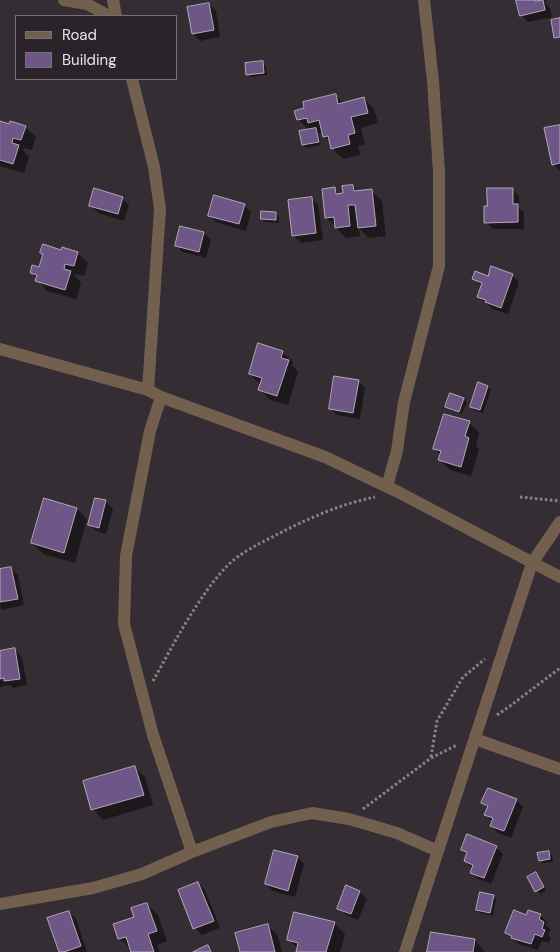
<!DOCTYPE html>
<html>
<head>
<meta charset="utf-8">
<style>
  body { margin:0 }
  #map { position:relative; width:560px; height:952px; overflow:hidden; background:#352d34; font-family:"DM Sans",sans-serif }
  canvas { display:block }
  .legend { position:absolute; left:15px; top:15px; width:162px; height:65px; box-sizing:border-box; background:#2b232a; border:1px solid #777076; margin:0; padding:6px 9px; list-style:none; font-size:15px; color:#e9e3e8 }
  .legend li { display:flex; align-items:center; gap:10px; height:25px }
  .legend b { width:25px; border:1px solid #777076 }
</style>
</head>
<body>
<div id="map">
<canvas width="560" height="952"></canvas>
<ul class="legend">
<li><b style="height:6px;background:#725f4d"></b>Road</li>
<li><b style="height:14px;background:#6e5686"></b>Building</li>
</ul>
</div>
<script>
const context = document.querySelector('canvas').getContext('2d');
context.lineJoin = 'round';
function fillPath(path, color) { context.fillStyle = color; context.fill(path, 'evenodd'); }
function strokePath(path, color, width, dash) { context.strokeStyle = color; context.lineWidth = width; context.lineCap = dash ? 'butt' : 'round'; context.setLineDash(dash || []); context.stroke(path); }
fillPath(new Path2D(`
  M518 0H547V1L544 2 550 8 552 17 528 22 521 15Z
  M209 4 216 11 220 37 200 41 193 34 189 8Z
  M262 62 266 66 267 75 251 77 248 74Z
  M335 95 344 104 364 99 374 109 378 123 361 128 365 144 358 146 360 155 343 159 333 149 331 143 324 136 323 132 319 133 321 145 306 148 303 144 309 130 298 119Z
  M0 123 25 127 36 137 32 150 24 148 23 150 29 157 24 173 0 166Z
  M560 126V171L553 164Z
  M353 186 359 192 372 191 382 201 386 236 369 238 359 228 360 236 346 238 326 217 334 189 340 194H344Z
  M512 189 519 196V208L524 212V229H493L486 222Z
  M122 198 129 205 124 221 98 213 91 206Z
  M311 198 318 205 323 240 301 243 294 236Z
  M244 205 251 212 246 231 216 222 209 215Z
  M276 213 279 216V223L265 222 262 219Z
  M204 233 211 240 206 258 183 252 176 245Z
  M62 251 77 253 88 263 84 276 76 274 75 276 81 283 76 299 47 291 31 272 40 269 44 255Z
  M512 275 519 282 508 314 493 309 478 296 482 286 474 279Z
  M282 352 293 362 292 365 298 372 288 405 270 400 260 389 261 385 250 374Z
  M358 381 365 388 360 419 337 415 330 408Z
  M488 387 491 390 483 413 474 410 471 406Z
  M463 399 467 402 462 414 449 409 446 406Z
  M469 422 479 433 476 446 479 449 471 476 450 470 440 460 441 455 434 449Z
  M96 499 106 502 113 509 106 534 96 531 89 524Z
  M77 509 87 519 75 563 43 554 32 543Z
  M11 568 18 575 24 605 3 610 0 607V570Z
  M15 650 22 657 27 685 13 688 10 685 0 687V652Z
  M134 767 145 777 153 805 103 820 93 809Z
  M516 800 523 807 511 838 498 833 491 826 493 822 485 814 488 808 483 803Z
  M496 847 503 854 491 884 478 879 471 872 473 868 465 861 468 855 463 849Z
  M549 853 552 856 553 862 543 863 540 860Z
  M297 857 304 864 295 897 273 891 266 884Z
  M539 877 546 891 540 894 529 878Z
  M198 883 205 890 220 928 202 935 195 928Z
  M360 892 367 899 358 920 346 915 339 908Z
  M493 896 496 899 493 916 480 913 477 910Z
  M147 904 158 915 167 941 157 945 160 952H132L131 949 120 939 115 925 135 918Z
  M69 912 76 919 87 952H60Z
  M540 915 547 922 546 925 551 930 548 935 551 938 549 943 542 941 538 950 519 944 507 933 527 916Z
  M334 923 345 934 340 952H297L298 949 288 939Z
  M268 926 278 936 282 952H241Z
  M475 940 485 952H429Z`), '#0007');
const building = new Path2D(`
  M516 0H535V1L543 0 545 10 520 16Z
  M209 3 214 30 192 34 187 7Z
  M560 18V37L554 38 551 20Z
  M263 61 264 73 246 75 245 63Z
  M336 94 338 104 364 97 368 113 351 117 355 133 348 135 350 144 331 149 328 136 323 137 319 120 308 123 307 118 297 120 294 111 304 108 303 102Z
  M0 121 9 124 10 121 26 126 21 140 13 138 12 143 19 145 13 164 0 160Z
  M560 125V163L552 165 544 128Z
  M316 128 319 142 302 145 299 131Z
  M353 185 354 191 372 189 376 226 358 228 355 205H348L350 226 335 228 334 217 325 218 322 189 335 187 336 194 343 193 342 186Z
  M94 188 123 197 118 214 89 206Z
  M487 188H513V204H518V222L484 223V206H487Z
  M214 195 245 204 239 224 208 216Z
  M312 197 316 233 292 236 288 200Z
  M261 211 276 212V220L261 219Z
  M180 226 204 232 199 252 175 246Z
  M43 244 61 250 62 247 78 252 74 266 65 264 64 269 71 271 65 290 35 281 37 275 30 273 32 265 39 267 43 254 40 253Z
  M491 266 513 274 501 308 485 302 486 300 477 297 482 283 472 279 475 271 488 276Z
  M258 343 283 351 281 358 289 360 277 396 258 390 262 378 249 374Z
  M334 376 359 380 353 413 329 409Z
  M478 382 488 386 480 410 470 407Z
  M450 393 464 398 459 412 445 407Z
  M444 414 470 421 465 436 469 438 461 467 438 460 441 451 433 449Z
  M44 498 77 508 64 553 31 543Z
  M95 498 106 500 99 528 88 525Z
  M11 567 18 599 0 602V569Z
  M15 648 20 679 4 681V678L0 679V651Z
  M135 766 144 795 91 810 83 781Z
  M488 788 517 799 504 831 490 826 493 818 484 815 488 806 481 803Z
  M467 834 497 846 484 878 470 873 473 865 464 861 467 852 461 850Z
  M274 850 298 856 288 891 265 884Z
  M549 851 550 859 539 861 537 853Z
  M536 872 544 887 535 892 527 877Z
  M198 882 214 921 193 929 178 890Z
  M346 885 360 891 351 914 337 909Z
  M480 892 494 895 490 913 476 910Z
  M147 903 157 931 148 934 154 952H131L126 937 118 939 113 924 134 917 131 908Z
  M514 910 526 915 528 910 541 914 539 919 544 922 542 929 545 930 542 937 535 934 531 944 511 938 512 936 505 933Z
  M69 911 81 946 64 952H59L47 918Z
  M294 912 335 922 326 952H296L298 943 287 940Z
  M268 924 275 952H240L235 933Z
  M431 932 475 939 473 952H427Z
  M208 945 211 952H193Z`);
fillPath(building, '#6e5686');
strokePath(building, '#afaab6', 1);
strokePath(new Path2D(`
  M520 497 560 501
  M153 681C173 645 199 595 227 566 241 552 259 544 276 535 307 519 340 504 375 497
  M497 715 510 706 560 668
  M431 757 437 721 463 677 485 659
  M363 809 431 758 457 745`), '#8a8289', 3, [2.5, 2.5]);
strokePath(new Path2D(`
  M64 0 87 4 109 16
  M113 0 116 16
  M132 79 154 167 160 209 148 390
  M0 349 148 390 161 397 325 457 398 492 560 577
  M161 397 150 431 126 556 124 624 153 735 192 852
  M387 486 397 451 404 402 439 266V172L433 81 424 0
  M475 739 560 769
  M0 904 93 888 142 874 192 852 271 822 312 813 349 819 397 833 438 851
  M405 952 532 563 560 522`), '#725f4d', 12);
</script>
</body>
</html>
